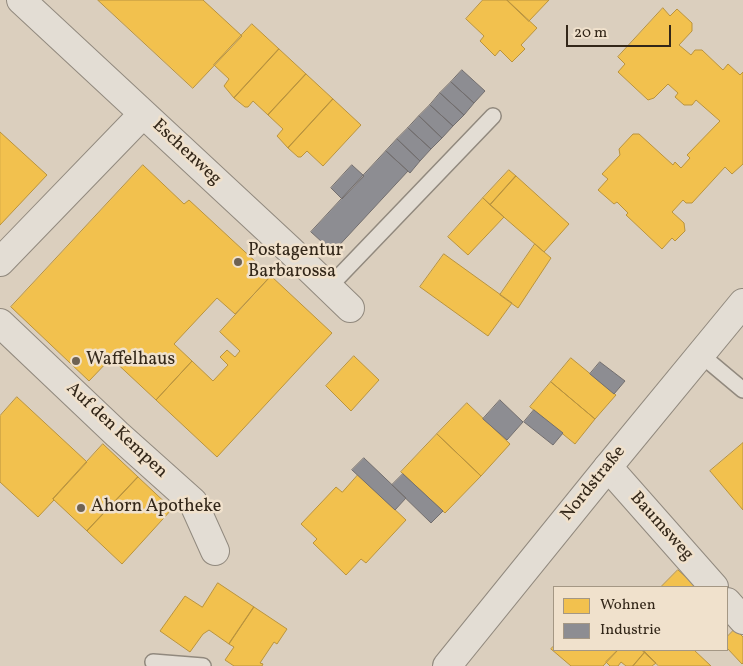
<!DOCTYPE html>
<html>
<head>
<meta charset="utf-8">
<style>
  body { margin:0 }
  #map { position:relative; width:743px; height:666px; overflow:hidden; background:#dbcfbe; font-family:Vollkorn,serif }
  canvas { display:block }
  .legend { position:absolute; left:553px; top:586px; width:175px; height:65px; box-sizing:border-box; background:#f0e1cc; border:1px solid #a49784; margin:0; padding:6px 9px; list-style:none; font-size:15px; color:#332719 }
  .legend li { display:flex; align-items:center; gap:10px; height:25px }
  .legend b { width:25px; border:1px solid #a49784 }
  .scale { position:absolute; left:566px; top:25px; width:105px; height:22px; box-sizing:border-box; border:2px solid #332719; border-top:0; padding-left:6px; font-size:15px; line-height:18px; white-space:nowrap; color:#332719; -webkit-text-stroke:4px #f0e1cc; paint-order:stroke }
</style>
</head>
<body>
<div id="map">
<canvas width="743" height="666"></canvas>
<ul class="legend">
<li><b style="height:14px;background:#f2c14e"></b>Wohnen</li>
<li><b style="height:14px;background:#8d8d92"></b>Industrie</li>
</ul>
<div class="scale">20 m</div>
</div>
<script>
const context = document.querySelector('canvas').getContext('2d');
context.lineJoin = 'round';
function fillPath(path, color) { context.fillStyle = color; context.fill(path, 'evenodd'); }
function strokePath(path, color, width, dash) { context.strokeStyle = color; context.lineWidth = width; context.lineCap = dash ? 'butt' : 'round'; context.setLineDash(dash || []); context.stroke(path); }
function drawText(font, color, halo, rows, align = 'center') {
  context.font = font + ' Vollkorn,serif'; context.lineWidth = 5; context.setLineDash([]); context.textBaseline = 'middle'; context.strokeStyle = halo; context.fillStyle = color; for (const [text, x, y, turn = 0] of rows) {
    context.save(); context.translate(x, y); context.rotate((+turn || 0) * Math.PI / 180); context.textAlign = isNaN(turn) ? turn : align; if (halo) context.strokeText(text, 0, 0); context.fillText(text, 0, 0); context.restore();
  }
}
const homes = new Path2D(`
  M98 0H203L242 36 193 88Z
  M483 0H507L537 28 521 45 525 49 512 62 500 50 495 56 480 41 484 36 466 19Z
  M507 0H549L529 21Z
  M663 8 670 16 677 9 692 23V31L679 45 691 55 695 50H702L723 70 728 64 740 75 743 72V164L732 174 725 167 692 203H686L683 200 672 212 684 223 685 231 675 241 672 238 662 249 626 215 628 213 617 202 614 204 598 190 608 179 602 174 620 155 619 149 633 134H639L673 165 675 162 681 168 690 158 687 155 720 121 696 100 692 105H684L675 97 678 93 668 84 654 98 648 100 618 72 625 64 618 57Z
  M252 24 279 49 234 98 224 86 229 79 214 65Z
  M279 49 306 74 268 115 253 101 248 107H245L234 98Z
  M306 74 333 99 288 148 277 136 283 129 268 115Z
  M333 99 361 125 323 166 307 151 301 157H298L288 148Z
  M0 132 47 175 0 225Z
  M143 165 184 204 189 200 271 276 235 314 217 298 174 344 192 361 156 400 111 358 89 381 11 307Z
  M509 170 516 176 490 205 483 198Z
  M516 176 569 224 544 252 490 205Z
  M483 198 504 217 468 255 448 237Z
  M535 244 551 258 518 308 500 295Z
  M444 254 512 303 488 336 420 287Z
  M271 276 332 333 217 457 156 400 192 361 213 381 228 365 220 357 227 350 235 357 240 351 220 332Z
  M354 356 379 380 351 411 326 386Z
  M571 358 616 395 595 419 551 382Z
  M551 382 595 419 575 444 530 407Z
  M17 397 87 462 53 499 54 500 38 517 0 482V416Z
  M467 403 510 444 481 476 437 434Z
  M437 434 481 476 445 513 401 472Z
  M743 443V510L710 471Z
  M103 444 138 477 87 531 53 499Z
  M358 475 406 520 366 563 361 559 346 575 313 543 317 539 301 524 336 487 342 492Z
  M138 477 172 509 122 564 87 531Z
  M678 570 697 587H661Z
  M218 583 254 607 229 644 209 630 203 634 190 652 160 631 185 596 202 607Z
  M254 607 287 629 277 644 274 642 260 663 263 664 262 666H234L225 660 234 647 229 644Z
  M735 629 743 637V663L742 664 727 648V637Z
  M554 646V650H618L603 666H571L551 649Z
  M618 650H642L645 652 633 666H626L621 662 618 666H610L606 662Z
  M642 650H694L711 666H659Z
  M645 652 656 663 652 666H633Z`);
fillPath(homes, '#f2c14e');
strokePath(homes, '#b9933e', 1);
const industry = new Path2D(`
  M462 70 485 91 474 103 451 82Z
  M451 82 474 103 464 115 440 93Z
  M440 93 464 115 453 126 430 105Z
  M430 105 453 126 442 138 419 116Z
  M419 116 442 138 431 149 408 128Z
  M408 128 431 149 420 161 397 139Z
  M397 139 420 161 410 173 386 151Z
  M386 151 408 171 333 252 311 232Z
  M352 165 364 176 342 199 331 188Z
  M600 362 625 381 614 394 590 374Z
  M500 400 523 422 507 440 483 419Z
  M534 410 563 433 553 445 524 422Z
  M364 458 406 498 395 510 352 470Z
  M403 474 443 511 431 523 392 485Z`);
fillPath(industry, '#8d8d92');
strokePath(industry, '#726e6e', 1);
const service = new Path2D(`
  M329 287 493 116
  M700 354 743 390
  M153 662 203 666`);
const minor = new Path2D(`
  M21 0 290 250 350 308
  M0 262 143 114
  M0 323 117 434 193 502 215 551
  M608 467 714 587
  M727 602 743 620`);
const tertiary = new Path2D(`
  M447 666 608 467 743 303`);
strokePath(service, '#91897e', 18);
strokePath(minor, '#91897e', 30);
strokePath(tertiary, '#91897e', 30);
strokePath(service, '#e3ddd4', 15);
strokePath(minor, '#e3ddd4', 28);
strokePath(tertiary, '#e3ddd4', 28);
for (const [x, y, r, color] of [
  [238,262,5,"#6e6253"],
  [76,361,5,"#6e6253"],
  [81,508,5,"#6e6253"]
]) { const dot = new Path2D(); dot.arc(x, y, r, 0, 2 * Math.PI); context.fillStyle = color; context.fill(dot); strokePath(dot, '#f0e1cc', 2); }
drawText('18px', '#332719', '#f0e1cc', [
  ["Eschenweg",186,153,43],
  ["Auf den Kempen",116,431,43],
  ["Nordstraße",594,484,-51],
  ["Baumsweg",661,527,48]
]);
drawText('18px', '#332719', '#f0e1cc', [
  ["Postagentur",248,252],
  ["Barbarossa",248,273],
  ["Waffelhaus",86,361],
  ["Ahorn Apotheke",91,508]
], 'left');
</script>
</body>
</html>
